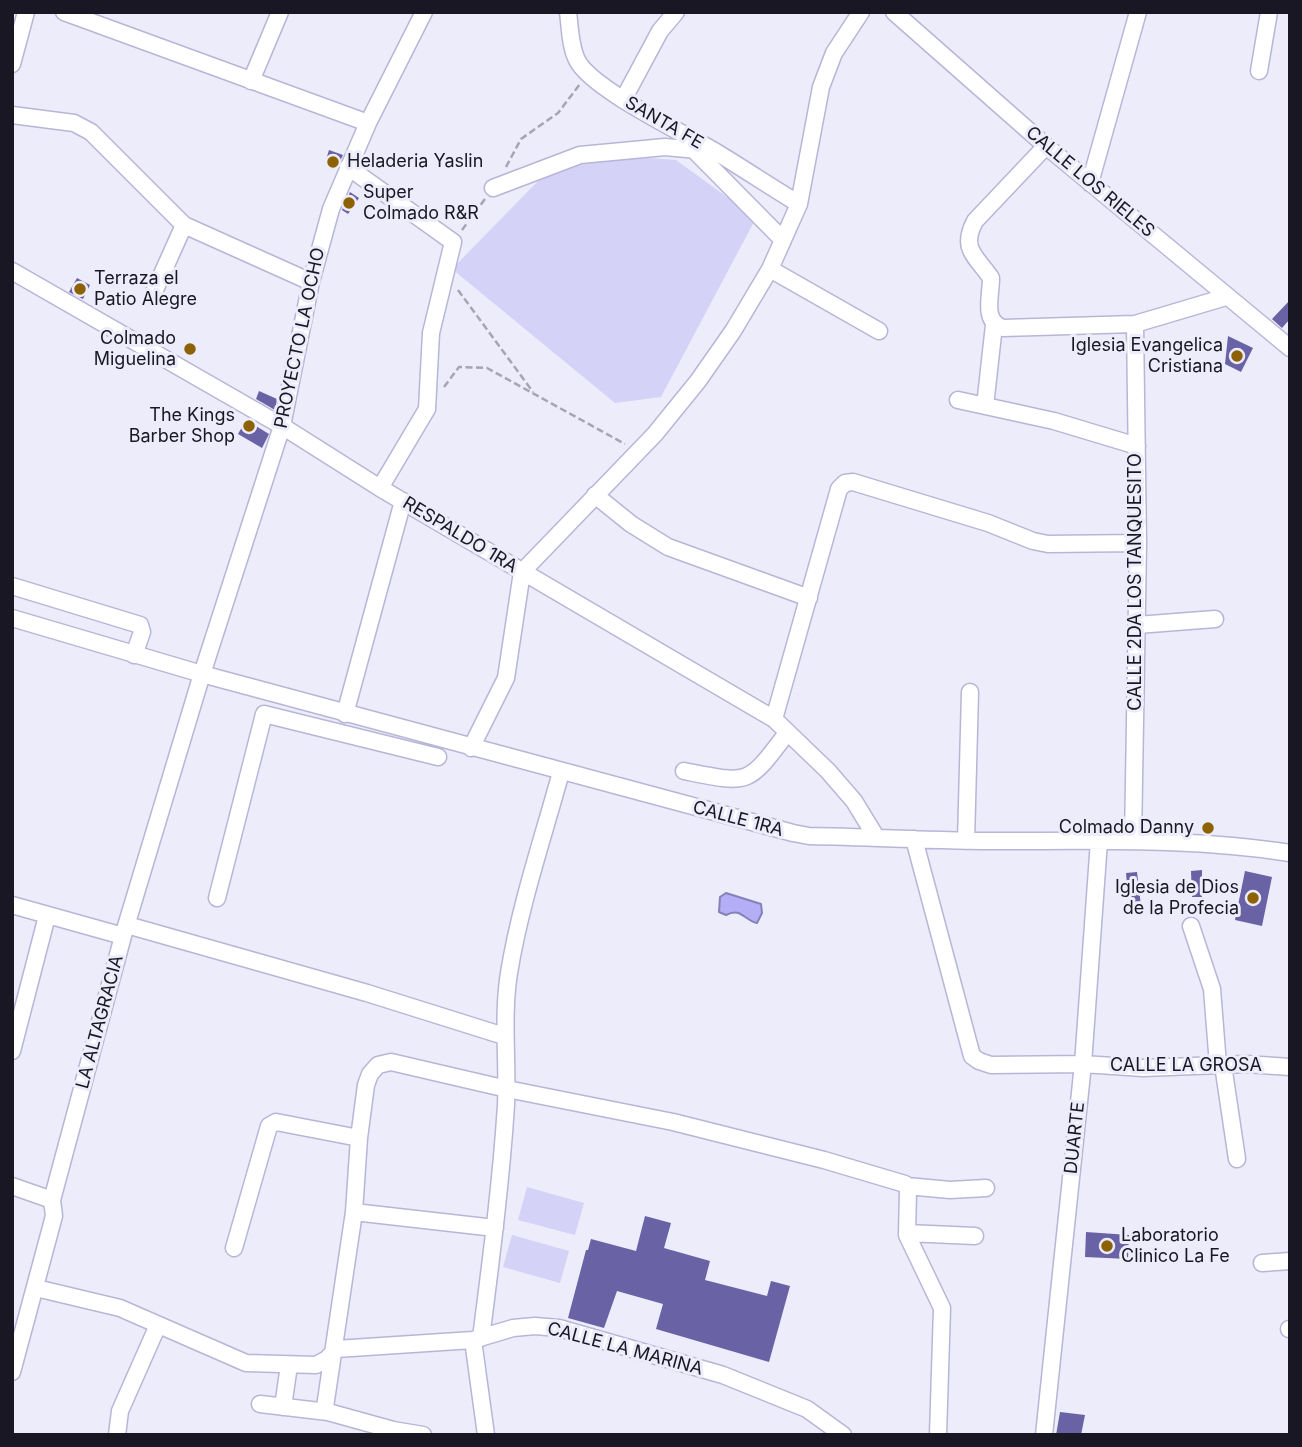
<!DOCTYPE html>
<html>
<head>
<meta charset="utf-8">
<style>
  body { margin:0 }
  #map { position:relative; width:1302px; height:1447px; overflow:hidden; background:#ececfa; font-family:Inter,sans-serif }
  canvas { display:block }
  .frame { position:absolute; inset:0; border:14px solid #181723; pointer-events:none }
</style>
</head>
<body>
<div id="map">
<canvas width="1302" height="1447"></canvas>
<div class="frame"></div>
</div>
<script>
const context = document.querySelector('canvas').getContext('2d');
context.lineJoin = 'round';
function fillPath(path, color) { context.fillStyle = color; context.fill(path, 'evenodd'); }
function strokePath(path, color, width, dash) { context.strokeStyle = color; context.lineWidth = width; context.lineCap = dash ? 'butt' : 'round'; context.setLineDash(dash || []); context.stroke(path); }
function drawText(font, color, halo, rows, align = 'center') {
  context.font = font + ' Inter,sans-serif'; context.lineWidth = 6; context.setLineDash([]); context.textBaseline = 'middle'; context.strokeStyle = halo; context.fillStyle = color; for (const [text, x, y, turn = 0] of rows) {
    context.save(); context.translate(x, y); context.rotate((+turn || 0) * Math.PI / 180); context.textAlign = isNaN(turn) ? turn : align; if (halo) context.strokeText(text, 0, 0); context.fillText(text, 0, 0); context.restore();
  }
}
fillPath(new Path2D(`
  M607 155 676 160 756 218 661 397 615 403 452 269 541 178Z
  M527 1187 584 1203 575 1235 518 1220Z
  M512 1235 569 1251 560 1283 503 1267Z`), '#d4d2f7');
const water = new Path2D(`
  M726 893 761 904 762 913 757 923C744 920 741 907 726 915L719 912 720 897Z`);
fillPath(water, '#b4aef7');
strokePath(water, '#8581b7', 2);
fillPath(new Path2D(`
  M329 150 343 155 337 167 325 163Z
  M350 192 359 198 348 214 342 210Z
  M77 278 90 285 83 299 69 292Z
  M1290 300V319L1282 328 1272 319Z
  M1228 336 1253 348 1241 372 1225 364Z
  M259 391 277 399 275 410 256 399Z
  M246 420 269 434 262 448 238 434Z
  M1202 870V897H1192L1191 871Z
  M1245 871 1272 877 1262 926 1235 920Z
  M1137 872 1141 906 1129 907 1126 873Z
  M645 1216 671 1223 664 1248 710 1261 705 1280 767 1296 771 1281 790 1286 769 1362 656 1329 663 1304 617 1291 604 1328 568 1318 586 1250H588L591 1239 636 1251Z
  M1086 1232 1129 1235 1128 1259 1085 1257Z
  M1060 1412 1085 1415 1081 1435H1056Z`), '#6962a5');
const minor = new Path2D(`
  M64 12 368 123
  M568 12C570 27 570 46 577 60 591 89 686 134 716 152 744 169 771 187 799 204
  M894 12 1046 146 1290 348
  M12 64 26 12
  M1259 71 1269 12
  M251 81 280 12
  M623 100 660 31 676 12
  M12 115 74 123 91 132 184 225 311 282
  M1046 146 975 221C960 249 976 256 991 278 991 297 982 321 1003 328L1135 324 1226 297
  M694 150 783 240
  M348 167 453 242 431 333 427 409 380 488
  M1090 183 1138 12
  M493 188 580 155 665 147 708 151
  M770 269 879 331
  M12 271 282 426 380 488 774 719 828 771 854 801 876 837
  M154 292 184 225
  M958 400 1054 421 1137 446
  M985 406 994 325
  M595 495 631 524 668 547 809 598
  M12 586 140 625 142 632 134 655
  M12 618 202 674 793 833 809 836C874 837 938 841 1002 841 1098 841 1195 838 1290 853
  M1137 625 1215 619
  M345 714 403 501
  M774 719 839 489 845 483 853 482 988 523 1033 541 1048 544 1138 543
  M471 748 506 678 522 572 655 434 698 381 733 331 770 269 799 204 821 87 834 53 861 12
  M684 771C750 784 747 786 787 733
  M914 839 972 1056 979 1061 991 1065 1083 1064 1143 1068 1246 1064 1290 1067
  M1133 840 1138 543 1135 324
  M966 841 970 692
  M217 898 264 714 438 757
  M12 905 123 936
  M127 925 367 993 504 1036
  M1191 926 1212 989 1218 1065
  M12 1051 47 916
  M1223 1065 1237 1159
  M12 1186 52 1200
  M907 1186 950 1190 986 1188
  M354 1212 495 1228
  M907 1233 975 1236
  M234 1248 269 1126 276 1122 359 1138
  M1262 1263 1290 1261
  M36 1288 120 1308 246 1363 316 1365 327 1359 336 1349 473 1340 513 1328 535 1326 559 1328 723 1375 807 1409 843 1435
  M1289 1329H1290
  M481 1338C491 1260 501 1183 506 1105 508 1061 502 1017 509 973 520 905 543 838 561 772
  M473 1340 486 1435
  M12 1372 54 1216 52 1200 123 936 202 674 282 426 311 282 331 209 368 123 424 12
  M260 1404 328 1412 393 1430 423 1435
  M283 1407 289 1365
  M328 1412 325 1407 354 1212 359 1138 366 1085 370 1074 378 1065 391 1062 507 1089 673 1122 824 1160 905 1184 908 1189 907 1235 942 1308 938 1435
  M117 1435 120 1411 158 1325
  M1044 1435 1083 1064 1099 841`);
strokePath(minor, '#b7b6d7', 19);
strokePath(new Path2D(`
  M506 167 521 139 558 113 580 84
  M462 230 485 199
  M458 290 533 392
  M444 387 459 367 487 368 625 444`), '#a6a5b3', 2.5, [7, 3.5]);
strokePath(minor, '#fff', 16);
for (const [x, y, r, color] of [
  [333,162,7,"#8d6105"],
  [349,203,7,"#8d6105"],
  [80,289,7,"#8d6105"],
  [190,349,7,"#8d6105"],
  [1237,356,7,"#8d6105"],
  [249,426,7,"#8d6105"],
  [1208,828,7,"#8d6105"],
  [1253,898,7,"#8d6105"],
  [1107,1246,7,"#8d6105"]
]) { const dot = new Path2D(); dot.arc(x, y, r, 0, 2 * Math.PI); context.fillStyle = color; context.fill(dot); strokePath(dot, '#ececfa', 2.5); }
drawText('18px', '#181723', '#ececfa', [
  ["SANTA FE",664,123,30],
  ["CALLE LOS RIELES",1090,182,40],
  ["PROYECTO LA OCHO",300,338,-78],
  ["RESPALDO 1RA",460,535,31],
  ["CALLE 2DA LOS TANQUESITO",1136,582,-90],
  ["CALLE 1RA",738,819,15],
  ["LA ALTAGRACIA",100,1022,-75],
  ["CALLE LA GROSA",1186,1066],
  ["DUARTE",1075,1138,-84],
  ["CALLE LA MARINA",625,1349,15]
]);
drawText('18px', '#181723', '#ececfa', [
  ["Heladeria Yaslin",347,162,"left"],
  ["Super",363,193,"left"],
  ["Colmado R&R",363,214,"left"],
  ["Terraza el",94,279,"left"],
  ["Patio Alegre",94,300,"left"],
  ["Colmado",176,339],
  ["Miguelina",176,360],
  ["Iglesia Evangelica",1223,346],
  ["Cristiana",1223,367],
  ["The Kings",235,416],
  ["Barber Shop",235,437],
  ["Colmado Danny",1194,828],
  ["Iglesia de Dios",1239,888],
  ["de la Profecia",1239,909],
  ["Laboratorio",1121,1236,"left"],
  ["Clinico La Fe",1121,1257,"left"]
], 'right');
</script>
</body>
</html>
